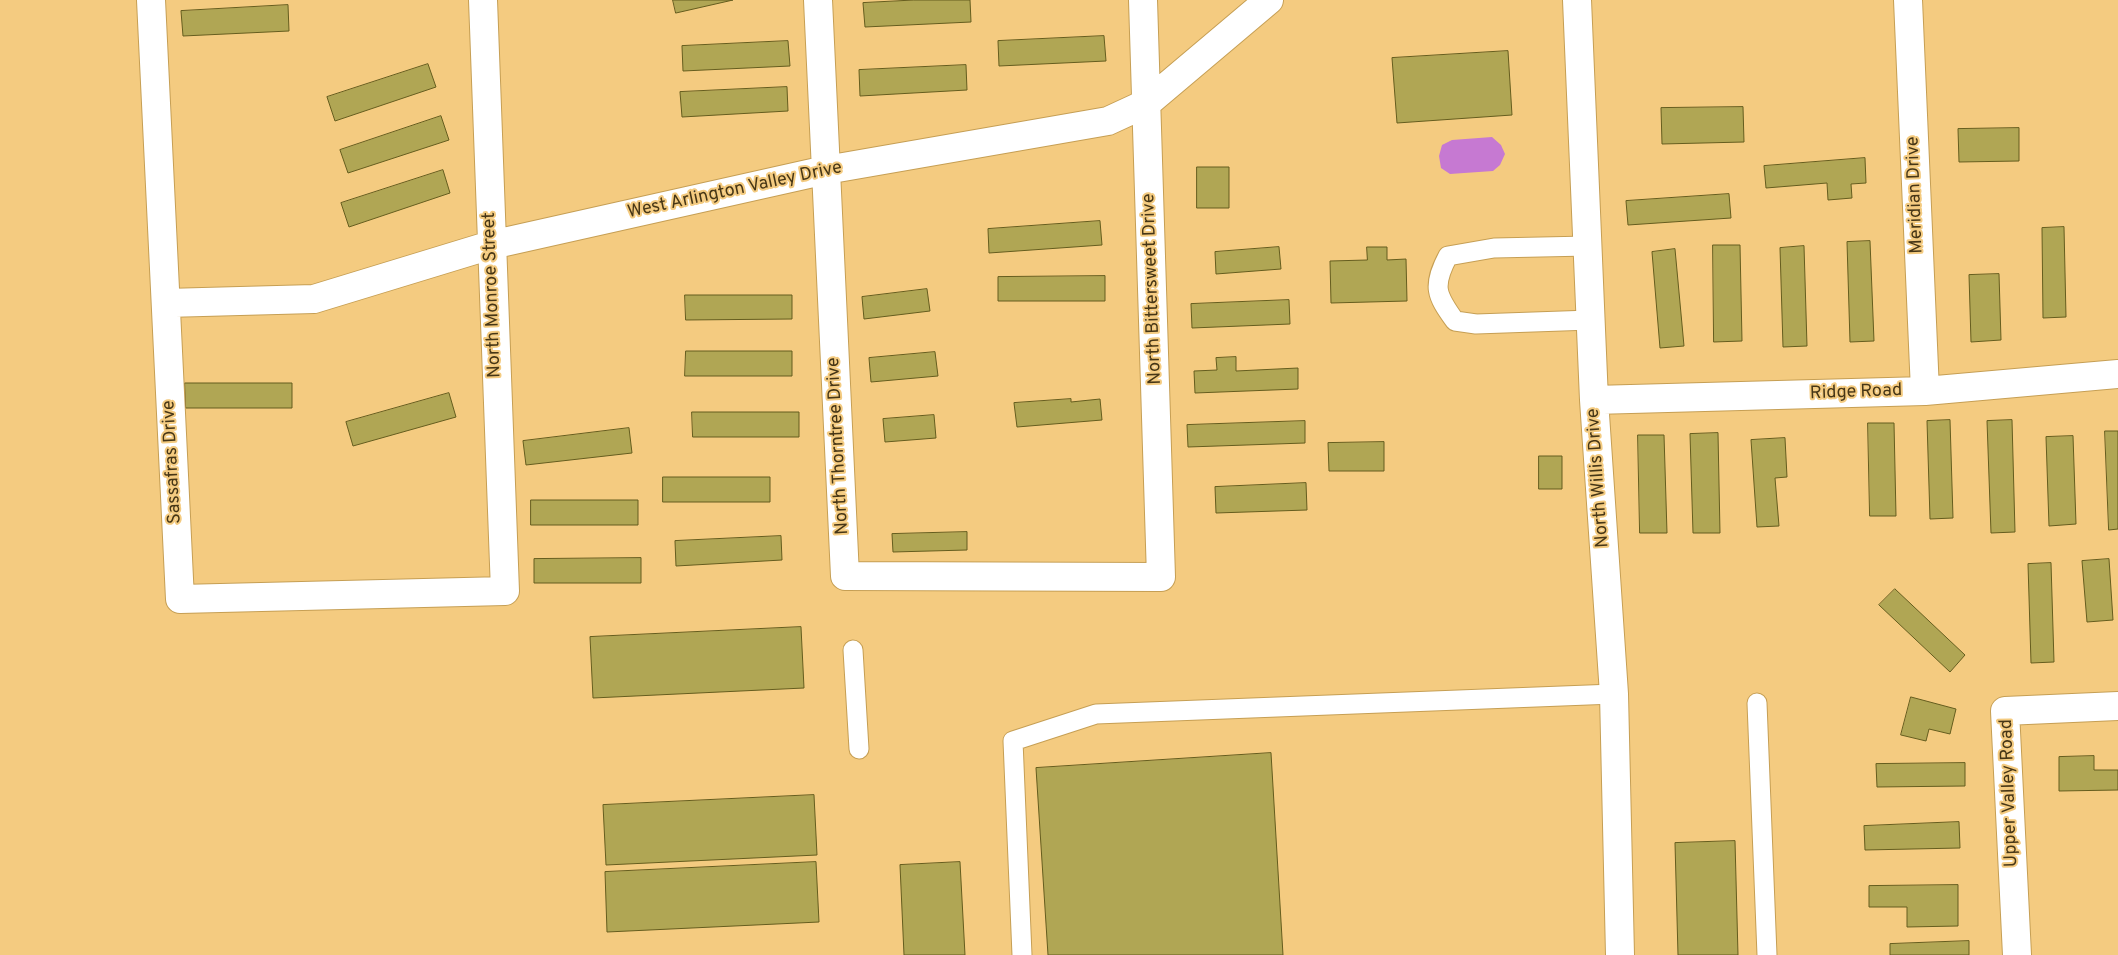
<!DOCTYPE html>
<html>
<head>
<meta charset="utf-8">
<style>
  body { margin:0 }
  canvas { display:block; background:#f4cb80 }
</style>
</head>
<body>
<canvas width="2118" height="955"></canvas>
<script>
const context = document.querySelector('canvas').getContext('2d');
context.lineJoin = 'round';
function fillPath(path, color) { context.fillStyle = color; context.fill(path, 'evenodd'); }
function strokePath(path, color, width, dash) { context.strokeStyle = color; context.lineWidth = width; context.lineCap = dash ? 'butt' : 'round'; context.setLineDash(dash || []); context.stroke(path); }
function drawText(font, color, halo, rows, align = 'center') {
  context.font = font + ' Overpass,sans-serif'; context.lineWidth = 4; context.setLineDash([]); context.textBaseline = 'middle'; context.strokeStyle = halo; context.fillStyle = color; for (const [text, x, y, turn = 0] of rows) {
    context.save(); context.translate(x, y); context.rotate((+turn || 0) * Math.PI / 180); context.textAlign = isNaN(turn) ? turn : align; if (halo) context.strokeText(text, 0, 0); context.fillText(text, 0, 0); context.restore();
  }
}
fillPath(new Path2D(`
  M1492 137 1501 145 1505 154 1500 165 1493 171 1450 174 1441 168 1439 156 1442 145 1452 140Z`), '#c679d2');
const building = new Path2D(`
  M673 0H733L676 13Z
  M914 0H970L971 22 865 27 863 3Z
  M288 5 289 31 183 36 181 11Z
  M1104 36 1106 61 999 66 998 41Z
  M788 41 790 66 683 71 682 46Z
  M1508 51 1512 115 1397 123 1392 58Z
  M428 64 436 87 335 121 327 97Z
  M966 65 967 90 860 96 859 70Z
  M787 87 788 111 682 117 680 92Z
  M1743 107 1744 142 1662 144 1661 108Z
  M441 116 449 140 348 173 340 150Z
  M2019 128V161L1959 162 1958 129Z
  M1865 158 1866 183 1851 184 1852 198 1828 200 1827 183 1766 188 1764 166Z
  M1197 167H1229V208H1197Z
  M443 170 450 193 349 227 341 203Z
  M1729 194 1731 218 1628 225 1626 201Z
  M1100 221 1102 245 989 253 988 229Z
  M2064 227 2066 317 2043 318 2042 228Z
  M1870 241 1874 341 1850 342 1847 242Z
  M1713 245H1740L1742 341 1714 342Z
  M1804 246 1807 346 1783 347 1780 248Z
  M1279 247 1281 269 1216 274 1215 252Z
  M1367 247H1387V260L1406 259 1407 301 1331 303 1330 261 1367 260Z
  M1675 249 1684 346 1660 348 1652 252Z
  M1999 274 2001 340 1971 342 1969 275Z
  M1105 276V301H998V277Z
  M927 289 930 311 864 319 862 297Z
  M685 295H792V319L686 320Z
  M1289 300 1290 324 1192 328 1191 304Z
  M686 351H792V376H685Z
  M935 352 938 376 871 382 869 358Z
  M1236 357V371L1298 368V389L1195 393 1194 371 1217 370 1216 358Z
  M185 383H292V408H186Z
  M449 393 456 417 353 446 346 422Z
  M1071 399V402L1100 399 1102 420 1017 427 1014 403Z
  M692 412H799V437H693Z
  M934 415 936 438 885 442 883 419Z
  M1950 420 1953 518 1930 519 1927 421Z
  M2012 420 2015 532 1991 533 1987 421Z
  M1305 421V443L1188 447 1187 425Z
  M1868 423H1894L1896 516H1870Z
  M629 428 632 453 526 465 523 441Z
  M2105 431H2118V529L2109 530Z
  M1718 433 1720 533H1693L1690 434Z
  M1638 435H1664L1667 533H1640Z
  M2073 436 2076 524 2049 526 2046 437Z
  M1785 438 1787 477 1775 478 1779 526 1757 527 1751 440Z
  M1384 442V471H1329L1328 443Z
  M1539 456H1562V489H1539Z
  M663 477H770V502H663Z
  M1306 483 1307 510 1216 513 1215 487Z
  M531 500H638V525H531Z
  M967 532V550L893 552 892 534Z
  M781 536 782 560 676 566 675 541Z
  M641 558V583H534V559Z
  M2109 559 2113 620 2087 622 2082 561Z
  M2051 563 2054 662 2031 663 2028 564Z
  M1895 589 1965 655 1950 672 1879 605Z
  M801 627 804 688 593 698 590 637Z
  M1911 697 1956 709 1950 734 1929 729 1926 741 1901 735Z
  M1271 753 1283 955H1048L1036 768Z
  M2094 756V770H2118V790L2059 791V757Z
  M1965 763V786L1877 787 1876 764Z
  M814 795 817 855 606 865 603 805Z
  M1959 822 1960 848 1865 850 1864 826Z
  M1735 841 1738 955H1678L1675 843Z
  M816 862 819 922 607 932 605 872Z
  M960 862 965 955H904L900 865Z
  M1958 885V926L1907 927V907H1869V886Z
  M1969 941V955H1890V944Z`);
fillPath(building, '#b0a654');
strokePath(building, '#655d1e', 1);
const lane = new Path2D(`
  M1588 246 1494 248 1448 256C1432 286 1436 295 1455 321L1476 324 1591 320
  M853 650 859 749
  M1757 703 1767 955
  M1022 955 1013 741 1096 714 1614 694`);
const street = new Path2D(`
  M151 0 180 599 505 591 483 0
  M818 0 845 576 1161 577 1143 0
  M1577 0 1594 400 1614 694 1620 955
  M1908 0 1925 391
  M166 303 314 299 491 245 826 170 1108 121 1147 103 1269 0
  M1594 400 1925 391 2118 374
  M2017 955 2005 711 2118 706`);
strokePath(lane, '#c69f54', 21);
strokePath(street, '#c69f54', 30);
strokePath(lane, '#fff', 19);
strokePath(street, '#fff', 28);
drawText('18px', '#463616', '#f4cb80', [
  ["West Arlington Valley Drive",735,191,-12],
  ["Meridian Drive",1916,195,-92],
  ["North Bittersweet Drive",1153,289,-92],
  ["North Monroe Street",493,295,-92],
  ["Ridge Road",1856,393,-2],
  ["North Thorntree Drive",839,446,-93],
  ["Sassafras Drive",173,462,-93],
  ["North Willis Drive",1599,478,-94],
  ["Upper Valley Road",2010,793,-92]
]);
</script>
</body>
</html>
